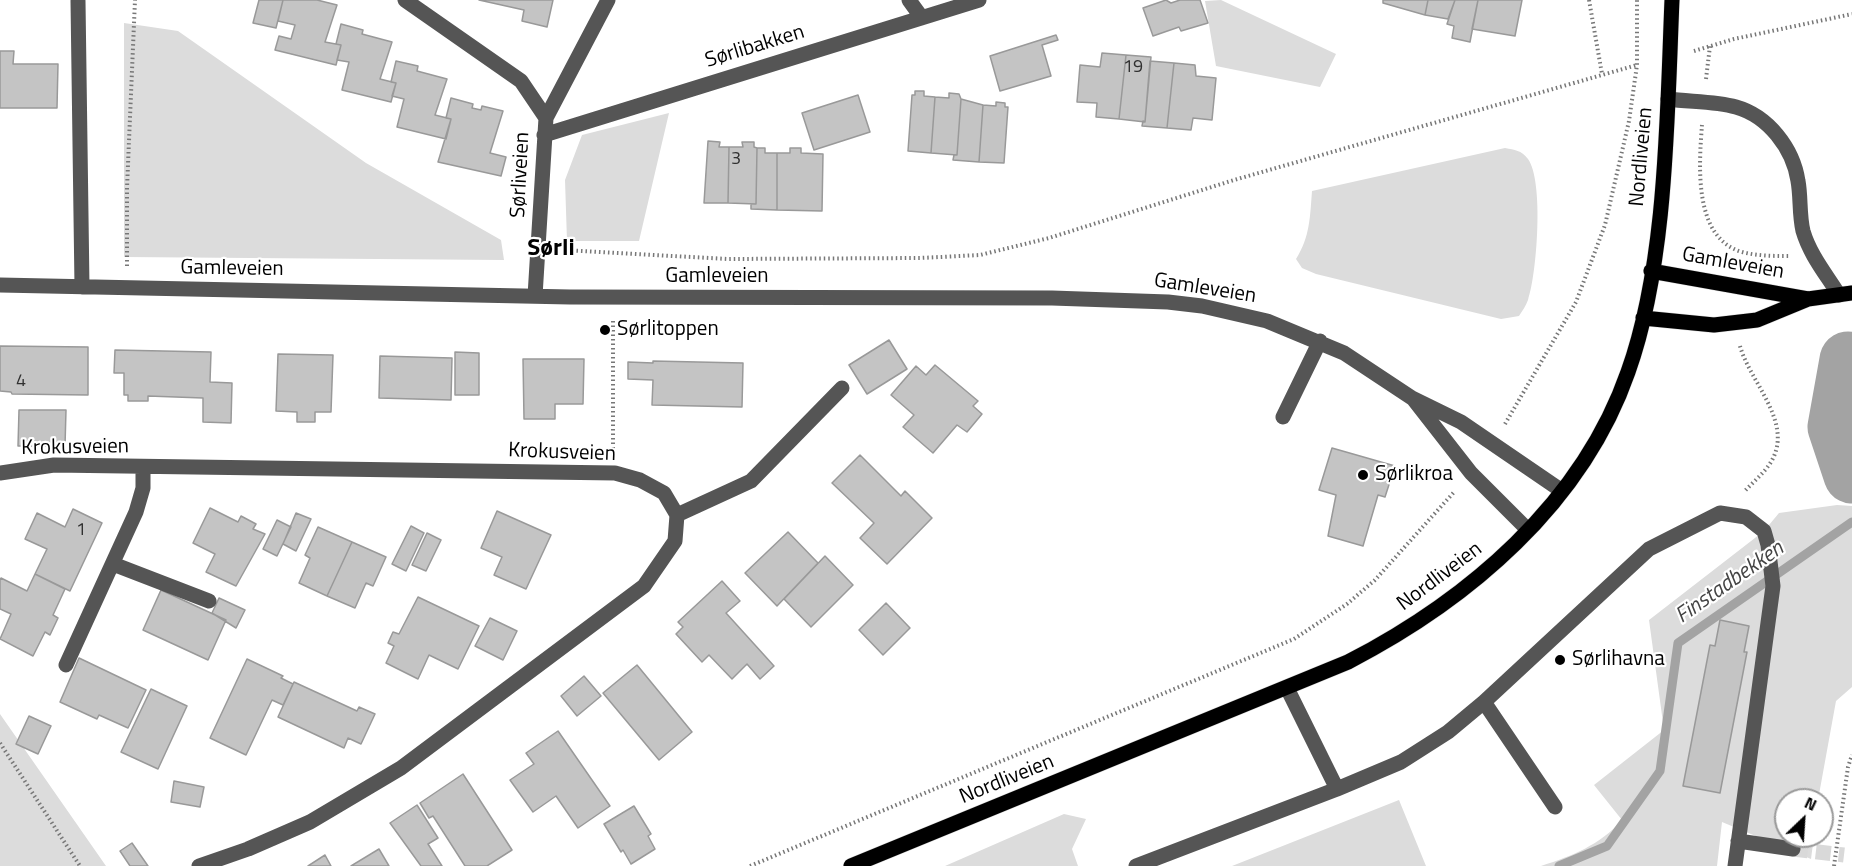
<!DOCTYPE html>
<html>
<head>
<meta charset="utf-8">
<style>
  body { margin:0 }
  #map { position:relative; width:1852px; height:866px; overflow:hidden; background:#fff; font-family:"Titillium Web",sans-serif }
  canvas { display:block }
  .north { position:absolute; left:1774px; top:788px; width:60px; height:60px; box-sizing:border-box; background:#fff; border:2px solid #999; border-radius:50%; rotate:25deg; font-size:16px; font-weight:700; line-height:24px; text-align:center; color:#000 }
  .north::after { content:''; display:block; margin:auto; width:21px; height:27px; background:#000; clip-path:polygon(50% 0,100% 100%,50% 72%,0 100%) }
</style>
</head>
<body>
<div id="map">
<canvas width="1852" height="866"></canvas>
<div class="north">N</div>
</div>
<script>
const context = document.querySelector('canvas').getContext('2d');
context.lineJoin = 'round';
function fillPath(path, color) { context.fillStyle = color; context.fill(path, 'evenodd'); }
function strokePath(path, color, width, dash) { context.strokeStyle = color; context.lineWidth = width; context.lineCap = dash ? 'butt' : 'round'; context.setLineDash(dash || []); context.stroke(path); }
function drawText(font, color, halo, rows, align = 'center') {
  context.font = font + ' "Titillium Web",sans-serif'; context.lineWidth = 4.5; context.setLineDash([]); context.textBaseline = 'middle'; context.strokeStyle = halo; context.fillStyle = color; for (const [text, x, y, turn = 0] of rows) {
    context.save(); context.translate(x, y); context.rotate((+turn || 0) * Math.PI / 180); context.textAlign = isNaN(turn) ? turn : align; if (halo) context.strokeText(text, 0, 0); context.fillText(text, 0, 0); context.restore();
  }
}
fillPath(new Path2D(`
  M1221 0 1336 54 1320 87 1216 66 1205 1Z
  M124 23 178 31 366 163 501 240 504 260 124 257Z
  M669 113 639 241H567L565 180 582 135Z
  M1505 148C1515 150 1521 150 1528 159 1544 181 1537 274 1528 300 1526 306 1522 311 1519 316L1501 319 1316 274 1302 268 1296 259C1310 237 1310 217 1312 191Z
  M1837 505 1852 506V687L1836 701 1818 800H1786V836H1814L1811 859 1722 822 1717 866H1541C1572 856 1600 845 1622 820L1594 785 1664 730 1649 620 1764 531 1779 513Z
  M0 714 106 866H0Z
  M1399 800 1426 866H1232Z
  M1064 814 1086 819 1072 849 1078 866H945Z`), '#dcdcdc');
strokePath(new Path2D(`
  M1559 866 1607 846 1660 771 1678 643 1852 522`), '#a3a3a3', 9);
strokePath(new Path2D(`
  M1852 361 1848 360 1836 427 1852 475`), '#a3a3a3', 57);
const building = new Path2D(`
  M259 0H283L276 28 253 23Z
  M283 0H317L337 5 325 42 341 45 336 65 275 50 279 36 291 39 295 25 278 21Z
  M479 0H553L547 27 522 21 524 10Z
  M1166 0 1171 3 1180 0H1200L1208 23 1181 31 1179 27 1153 36 1143 8Z
  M1383 0H1428L1425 15 1383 3Z
  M1428 0H1455L1448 19 1425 15Z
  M1455 0H1478L1470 42 1452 38 1454 26 1447 24Z
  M1478 0H1522L1515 36 1472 29Z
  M341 24 363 30 362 34 392 42 380 79 396 83 391 102 342 90 349 62 337 60 341 45 336 44Z
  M1056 35 1058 40 1042 45 1051 76 1000 91 990 56Z
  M0 51H14L13 64H58L57 108H0Z
  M1102 53 1126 55 1119 119 1096 117 1097 103 1077 102 1080 65 1100 67Z
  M1126 55 1151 57 1145 122 1119 119Z
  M396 61 418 66 417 71 447 79 435 115 451 119 446 139 397 127 404 99 392 96 396 83 391 82Z
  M1150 61 1174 63 1167 128 1142 126 1143 121 1145 122Z
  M1174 63 1195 65 1196 76 1216 78 1212 120 1193 118 1191 130 1167 128Z
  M915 91H924V96L935 97 931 153 908 151 912 95H915Z
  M949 93 959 94 961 99 957 155 931 153 935 97 949 98Z
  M858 95 870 132 814 150 802 113Z
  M451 98 473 104 472 108 481 110 482 106 503 111 490 153 506 157 501 176 438 162 451 119 446 118Z
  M961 99 983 105 979 162 953 160 954 155H957Z
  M996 102 1005 103V107H1008L1004 163 979 162 983 105 996 106Z
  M708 141 720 142 719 147H729L728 203H704Z
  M742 142H754V147L757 148 756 204 728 203 729 147H743Z
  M757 148H765V153H777V210L751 209V204H756Z
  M790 148H801V153L823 154 822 211 777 210V153H790Z
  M889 340 907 369 867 394 849 365Z
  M0 346 88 347V395L12 394 11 392 0 391Z
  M115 350 211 352 210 382 232 383 231 423 203 422V398L148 396V401H128V395H124V373H114Z
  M455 352 479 353V395H455Z
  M278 354 333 355 331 412H315V422H297V412L276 411Z
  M380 356 452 358 451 400 379 398Z
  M523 359H584L583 404H555V419H524Z
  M653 361 743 363 742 407 652 405 653 380 628 379V362L653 363Z
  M935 365 978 401 973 406 982 414 967 432 957 425 933 453 903 427 914 415 891 395 916 366 926 375Z
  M19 410H66L65 446H18Z
  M1332 448 1395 466 1385 497 1378 495 1363 546 1328 536 1336 495 1319 490Z
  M860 455 901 496 905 491 932 518 887 564 860 538 874 523 832 483Z
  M210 508 238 522 241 516 256 524 253 529 265 534 236 586 206 572 215 554 193 543Z
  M73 509 102 523 70 591 35 574 47 549 25 539 37 513 65 527Z
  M497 511 551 535 526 589 494 575 502 557 481 548Z
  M296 513 311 519 296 551 283 544Z
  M277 520 291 527 277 556 263 549Z
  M411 526 424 533 406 571 392 564Z
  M318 527 352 542 327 596 299 583 310 558 305 555Z
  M788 532 818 563 777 606 745 573Z
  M427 533 441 540 426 571 412 565Z
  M352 542 386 557 373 586 366 583 355 608 327 596Z
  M825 556 853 585 811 627 784 599Z
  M35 574 65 589 53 615 58 618 50 635 45 632 33 656 0 639 11 614 0 609V580L1 578 27 591Z
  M722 581 740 601 726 613 774 666 760 679 747 664 732 679 709 655 702 662 676 634 683 627 678 622Z
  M161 590 226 620 208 660 143 630Z
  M418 597 479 626 458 669 429 655 418 679 386 663 394 646 388 643 393 632 399 634Z
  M219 598 245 610 236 628 212 613Z
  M886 603 910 628 883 655 859 630Z
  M490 618 517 631 503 660 475 646Z
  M1720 620 1749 626 1744 652H1747L1720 793 1683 786 1710 645 1715 646Z
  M79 658 146 690 128 728 99 715 97 719 60 702Z
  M247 659 283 676 281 678 293 684 283 705 272 700 246 755 210 738Z
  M637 665 692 732 659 760 603 693Z
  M584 676 601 696 577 716 561 696Z
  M294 682 357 711 359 707 375 714 361 744 348 738 344 748 278 717Z
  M151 689 187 706 158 769 121 752Z
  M29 716 51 726 38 754 16 744Z
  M558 731 610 806 578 828 556 796 533 812 510 780 534 764 526 753Z
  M463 774 512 850 487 866H465L433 816 429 818 420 803Z
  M174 781 204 787 200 807 171 802Z
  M417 805 438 838 428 844 442 866H421L390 823Z
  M634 806 651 834 648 836 655 849 631 864 623 850 621 852 604 824Z
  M132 843 148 866H130L120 851Z
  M379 849 389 866H351Z
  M325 855 331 866H308Z`);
fillPath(building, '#c4c4c4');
strokePath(building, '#999', 1.5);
strokePath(new Path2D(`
  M1793 849 1844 855`), '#d9d9d9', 15, [15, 8]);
const major = new Path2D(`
  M1651 271 1808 299
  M1643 318 1714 325 1757 320 1808 299 1852 293
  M851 866 1348 662C1468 600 1582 504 1628 372 1667 263 1667 116 1672 0`);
strokePath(major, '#dbdbdb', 16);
strokePath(new Path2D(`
  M1589 0 1602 74
  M1694 51 1734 39 1852 14
  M1706 79 1710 46
  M1702 125C1699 165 1693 238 1742 252 1757 256 1773 256 1789 256
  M563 250 728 259 920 258 980 255 1049 238 1234 180 1637 65
  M127 266V188L135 0
  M613 321V449
  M1740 346C1750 383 1797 425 1769 465 1762 475 1752 483 1744 492
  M1505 424 1576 302 1605 225 1629 121 1637 65V0
  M0 743 80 866
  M750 866 1294 639 1347 604 1375 580 1455 491
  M1834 866 1848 767 1852 755`), '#777', 4, [1.5, 3]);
strokePath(new Path2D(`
  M405 0 521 81 546 118
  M909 0 922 18
  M78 1 82 287
  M1668 99C1690 102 1715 101 1736 107 1768 116 1793 148 1798 181 1801 197 1799 214 1803 231 1810 255 1826 274 1839 295
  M544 135 979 0
  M0 285 570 297 1052 298 1168 302 1202 306 1267 321 1344 353 1412 398 1461 422 1562 491
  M535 296 546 118 608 0
  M1414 400 1471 473 1528 530
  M1283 417 1320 341
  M0 473 54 465 615 473 640 480 664 493 677 515 675 541 644 586 401 768 310 822 248 849 199 866
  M677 515 751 481 842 388
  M113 564 209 601
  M66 665 136 512 143 488V468
  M1287 688 1337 789 1401 762 1448 732 1484 702 1649 549 1720 513 1746 517 1764 531 1768 545 1773 586 1735 866
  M1484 702 1555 807
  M1738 841 1793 849
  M1136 866 1337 789`), '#555', 15);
strokePath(major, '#000', 15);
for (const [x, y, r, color] of [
  [605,330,6,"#000"],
  [1363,475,6,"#000"],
  [1560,660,6,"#000"]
]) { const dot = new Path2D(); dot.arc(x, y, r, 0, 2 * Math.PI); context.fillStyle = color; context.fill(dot); strokePath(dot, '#fff', 2); }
drawText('18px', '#313131', null, [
  ["19",1133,68],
  ["3",736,160],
  ["4",21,382],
  ["1",81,531]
]);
drawText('21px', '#000', '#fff', [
  ["Sørlibakken",755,47,-17],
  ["Nordliveien",1642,157,-85],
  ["Sørliveien",521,175,-87],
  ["Gamleveien",1733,264,10],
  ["Gamleveien",232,269,1],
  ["Gamleveien",717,277],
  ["Gamleveien",1205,289,9],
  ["Krokusveien",75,448,-1],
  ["Krokusveien",562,453,2],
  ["Nordliveien",1440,577,-37],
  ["Nordliveien",1007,780,-22]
]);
drawText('21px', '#000', '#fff', [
  ["Sørlitoppen",617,330],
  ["Sørlikroa",1375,475],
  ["Sørlihavna",1572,660]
], 'left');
drawText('italic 22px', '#444', '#fff', [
  ["Finstadbekken",1730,583,-35]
]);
drawText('bold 24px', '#000', '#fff', [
  ["Sørli",551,249]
]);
</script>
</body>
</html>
